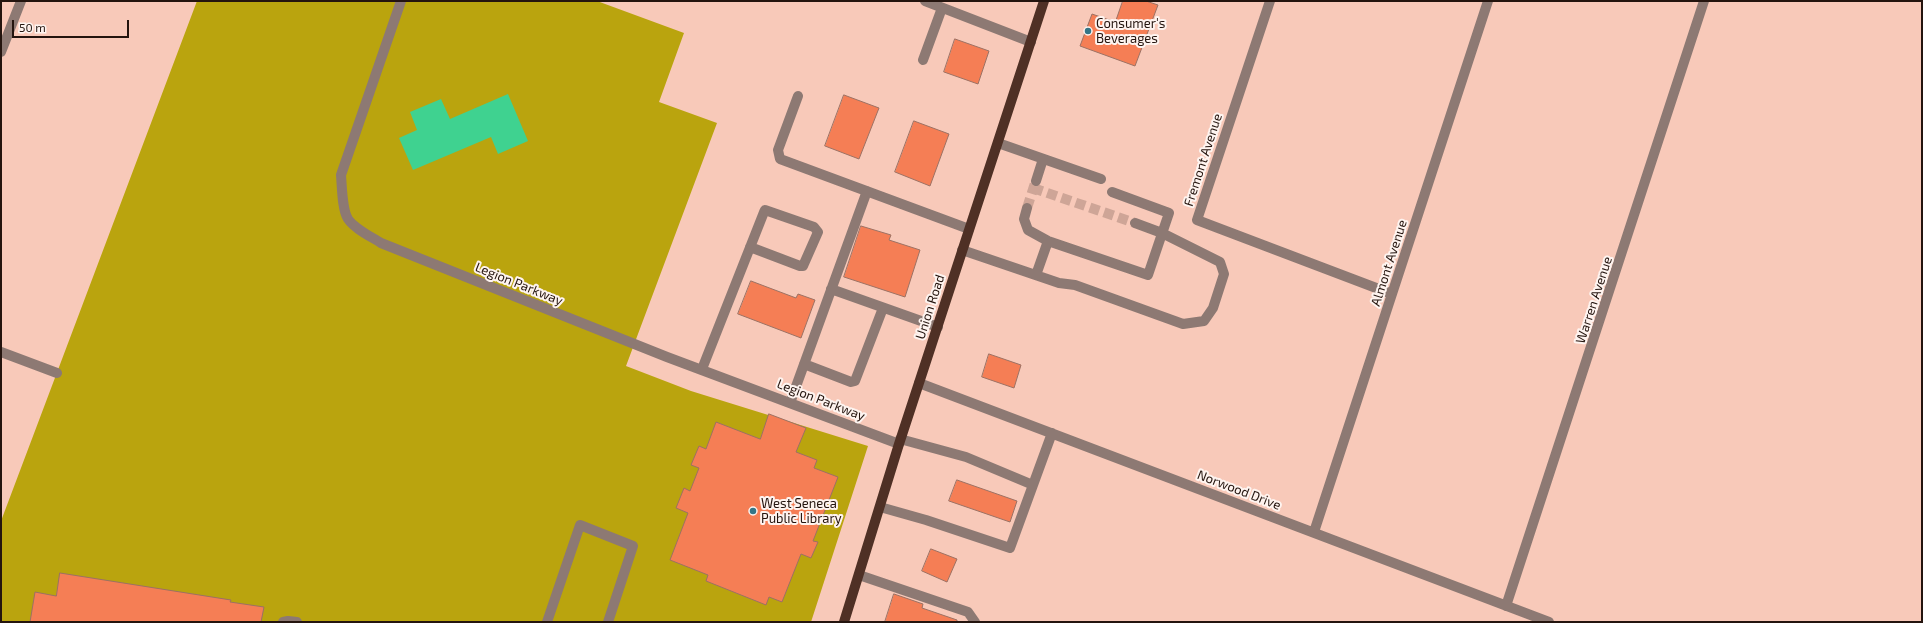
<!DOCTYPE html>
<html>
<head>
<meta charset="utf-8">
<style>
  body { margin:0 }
  #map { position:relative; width:1923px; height:623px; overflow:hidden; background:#f8c9b9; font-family:"Exo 2",sans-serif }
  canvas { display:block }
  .frame { position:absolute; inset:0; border:2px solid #24140e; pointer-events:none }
  .scale { position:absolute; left:12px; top:20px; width:117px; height:18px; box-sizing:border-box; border:2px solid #24140e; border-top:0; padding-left:5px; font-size:12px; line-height:14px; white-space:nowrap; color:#24140e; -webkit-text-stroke:3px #fef4f0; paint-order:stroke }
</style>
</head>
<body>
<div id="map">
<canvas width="1923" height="623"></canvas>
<div class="frame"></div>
<div class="scale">50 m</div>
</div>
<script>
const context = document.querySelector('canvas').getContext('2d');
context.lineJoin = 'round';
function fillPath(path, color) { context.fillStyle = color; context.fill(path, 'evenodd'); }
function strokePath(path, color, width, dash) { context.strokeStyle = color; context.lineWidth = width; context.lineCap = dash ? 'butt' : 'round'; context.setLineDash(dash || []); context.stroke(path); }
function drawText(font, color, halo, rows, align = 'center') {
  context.font = font + ' "Exo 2",sans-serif'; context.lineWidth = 4; context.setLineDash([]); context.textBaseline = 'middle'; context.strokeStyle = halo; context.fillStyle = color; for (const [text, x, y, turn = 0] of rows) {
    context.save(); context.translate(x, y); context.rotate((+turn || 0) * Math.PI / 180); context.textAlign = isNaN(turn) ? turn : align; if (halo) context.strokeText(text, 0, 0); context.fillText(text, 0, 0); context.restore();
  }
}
fillPath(new Path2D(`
  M197 1H597L684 33 659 102 717 123 626 366 691 391 868 446 811 622H1V521Z`), '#baa40e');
fillPath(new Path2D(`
  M508 94 528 141 498 154 491 137 413 170 399 138 417 130 410 112 441 99 450 119Z`), '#3fd290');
const building = new Path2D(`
  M1123 1H1146L1158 5 1135 66 1080 46 1092 14 1115 22Z
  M955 39 989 51 978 84 944 72Z
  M844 95 879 108 859 159 825 146Z
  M914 121 949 134 930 186 895 172Z
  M861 226 891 235 889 240 920 250 905 297 844 277Z
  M751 281 796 298 798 294 815 300 801 338 738 314Z
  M989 354 1021 365 1014 388 982 377Z
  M769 414 806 428 796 452 817 460 814 468 838 477 813 541 818 542 811 558 801 554 782 602 769 597 766 605 706 581 708 575 670 560 688 513 676 508 684 488 690 491 699 468 691 465 699 446 706 449 716 422 760 439Z
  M957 480 1017 501 1010 522 949 501Z
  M931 549 957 559 947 582 922 571Z
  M60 573 231 600 230 602 264 607 261 622H30L35 592 56 596Z
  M894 594 923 604 922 608 957 620V622H885Z`);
fillPath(building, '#f57e55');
strokePath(building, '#9c7163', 1);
strokePath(new Path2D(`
  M1033 188 1135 223
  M1027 208 1035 183`), '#cea597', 10, [10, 5]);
strokePath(new Path2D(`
  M401 1 341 175C342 186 342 210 348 219 355 229 370 236 381 243L667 357 899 444
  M925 1 1031 42
  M1270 1 1197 220 1392 294
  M1 52 21 1
  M923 60 942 8
  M798 96 778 150 780 159 969 229
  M998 143 1101 179
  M1036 181 1043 159
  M1027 208 1024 219 1028 230 1048 241 1148 275 1169 213 1112 192
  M962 250 1059 283 1075 285 1183 324 1204 321 1213 308 1224 274 1220 262 1162 233 1135 223
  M1036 275 1048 241
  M831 289 938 327
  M1 352 57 373
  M804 364 851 382 855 381 883 308
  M702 369 764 212 765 210 814 227 818 232 803 266H800L750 247
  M919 383 1549 622
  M790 403 867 191
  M1033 485 1052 433
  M880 507 926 520 1010 548 1033 485 966 457 900 439
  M1314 532 1488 1
  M859 575 968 612 975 622
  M1506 606 1704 1
  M283 622 288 621 297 622
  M547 622 580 525 633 546 608 622`), '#8d7973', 10);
strokePath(new Path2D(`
  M844 622 899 444 1044 1`), '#4f3025', 10);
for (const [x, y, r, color] of [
  [1088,31,4,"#337587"],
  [753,511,4,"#337587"]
]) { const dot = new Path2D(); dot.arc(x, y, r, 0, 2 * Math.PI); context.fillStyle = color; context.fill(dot); strokePath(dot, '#fef4f0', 1.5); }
drawText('13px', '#24140e', '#fef4f0', [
  ["Consumer's",1096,24],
  ["Beverages",1096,39],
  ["West Seneca",761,504],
  ["Public Library",761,519]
], 'left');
drawText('13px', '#24140e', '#fef4f0', [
  ["Fremont Avenue",1203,160,-72],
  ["Almont Avenue",1389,263,-72],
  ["Legion Parkway",519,284,22],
  ["Warren Avenue",1594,300,-72],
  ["Union Road",930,307,-72],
  ["Legion Parkway",821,400,21],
  ["Norwood Drive",1239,490,21]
]);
</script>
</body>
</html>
